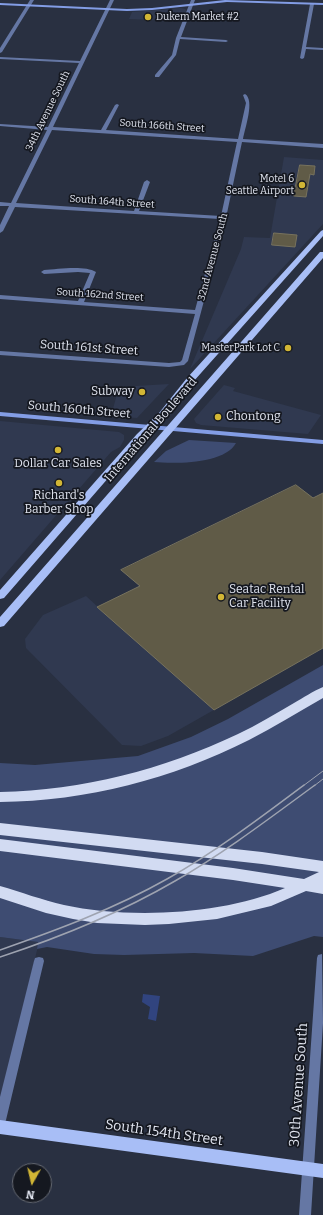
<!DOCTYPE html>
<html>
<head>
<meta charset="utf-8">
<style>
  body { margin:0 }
  #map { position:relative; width:323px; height:1215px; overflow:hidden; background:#293041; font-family:Bitter,serif }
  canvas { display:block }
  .north { position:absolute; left:12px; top:1163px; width:40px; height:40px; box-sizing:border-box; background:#151820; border:1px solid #666a73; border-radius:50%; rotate:188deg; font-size:11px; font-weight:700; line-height:16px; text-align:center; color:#e0e4ef }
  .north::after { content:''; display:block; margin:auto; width:14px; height:18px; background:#d2b635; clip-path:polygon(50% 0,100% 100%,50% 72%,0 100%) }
</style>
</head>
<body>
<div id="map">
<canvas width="323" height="1215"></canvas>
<div class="north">N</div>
</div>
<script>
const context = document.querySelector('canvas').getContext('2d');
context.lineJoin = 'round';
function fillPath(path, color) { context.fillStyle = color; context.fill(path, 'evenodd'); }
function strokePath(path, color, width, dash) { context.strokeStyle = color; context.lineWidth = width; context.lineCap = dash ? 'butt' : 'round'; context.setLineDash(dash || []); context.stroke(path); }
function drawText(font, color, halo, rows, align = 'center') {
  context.font = font + ' Bitter,serif'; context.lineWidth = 3.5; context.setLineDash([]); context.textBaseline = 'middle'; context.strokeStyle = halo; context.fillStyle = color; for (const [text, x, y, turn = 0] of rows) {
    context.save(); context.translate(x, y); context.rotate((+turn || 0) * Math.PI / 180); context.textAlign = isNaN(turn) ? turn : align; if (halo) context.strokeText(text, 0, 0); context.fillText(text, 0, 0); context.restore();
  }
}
fillPath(new Path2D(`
  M181 8 185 9 187 11 183 21 129 19 132 12Z
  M284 157 323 160V224L190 369 241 249 244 237 270 238Z
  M169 384 137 418 111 416 119 387Z
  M224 385 235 388 233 391 321 415 308 434 201 425 196 423 194 419Z
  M0 421 119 432 124 435V440L120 447 111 452 0 580Z
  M296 485 313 498 323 493V648L168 736 141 746 122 745 26 648 25 639 43 615 86 596 98 607 139 586 121 570Z
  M0 937 39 942 0 1104Z`), '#303950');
fillPath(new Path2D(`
  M189 440 236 443C225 464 175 464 154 462L166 451Z
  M323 665V937L314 936 253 956 194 953 124 955 94 954 47 947 37 949 38 942 0 937V763L35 765 138 756 191 737 228 719Z`), '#3e4c72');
fillPath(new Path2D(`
  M143 994 160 996 156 1021 148 1019 150 1007 142 1002Z`), '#31447f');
const building = new Path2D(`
  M300 165 315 166 314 175 310 174 306 197 294 196Z
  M274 233 297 235 295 247 272 245Z
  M296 485 313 498 323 493V648L214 710 97 607 140 586 121 570Z`);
fillPath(building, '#605b47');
strokePath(building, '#77725d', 1);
fillPath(new Path2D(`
  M30 0H34L2 52 0 53V48Z
  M110 0H114L53 127 101 130 115 105 117 104 119 105 106 130 238 139 246 103 243 95 245 94C255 100 245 128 243 139L323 144V148L242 142 226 218 188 361 184 365 169 367 0 355V351L169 363 180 362 182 360 195 314 0 299V295L78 301 90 273 78 272 44 274 41 272 44 270C58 269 85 265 96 272L84 302 195 310 220 219 15 207 3 231 0 233V225L9 206H0V202L11 203 47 130 0 126V124L48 127 79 63 0 59V57L80 61ZM52 130 237 142 221 216 139 211 150 182 147 180 144 182 134 211 16 203Z
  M191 0H195L181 37 226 40 228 41 226 42 180 39 176 55 159 77H155V75L172 55 176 38Z
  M312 3 314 4 306 47 323 48V50L306 49 304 58 302 59 300 58 310 4Z
  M322 954 323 1023 311 1215H299L317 958 318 955Z
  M39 957 43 958 44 961 6 1120 4 1124 0 1125V1097L34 961 35 958Z`), '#6577a4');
fillPath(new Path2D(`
  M225 0 323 3V5L227 2 152 10 127 11 0 5V3L127 9 152 8Z
  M0 412 323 440V444L0 416Z`), '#839de5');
fillPath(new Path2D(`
  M323 230V236L193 382 165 417 143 438 4 598 0 599V590L137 434 159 413 187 378 321 231Z
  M320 252H323V258L4 626 0 627V617Z
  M0 1120 323 1164V1178L0 1134Z`), '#a8bef6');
fillPath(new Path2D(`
  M323 687V698C298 712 274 727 249 740 172 779 87 801 0 802V792C83 790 162 770 238 734 257 725 275 714 294 703 303 698 313 691 323 687Z
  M0 823 262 852 323 861V894L306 891 271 906 217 919 169 924 145 925 97 923 73 919 46 913 0 898V886C21 892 42 900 64 905 128 919 224 915 285 888L233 880 0 851V839L233 868 304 879 319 872 262 864 0 835Z`), '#d2dbf2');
strokePath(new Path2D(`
  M303 786 323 771
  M314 786 323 779`), '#9ea3b0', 1);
strokePath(new Path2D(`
  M0 950C57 930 114 909 167 879 215 852 260 818 304 785
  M0 957C61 937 120 913 175 881 224 853 270 818 315 785`), '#9ea3b0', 1.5);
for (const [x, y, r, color] of [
  [148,17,4,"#d2b635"],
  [302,185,4,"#d2b635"],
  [288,348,4,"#d2b635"],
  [142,392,4,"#d2b635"],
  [218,417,4,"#d2b635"],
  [58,450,4,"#d2b635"],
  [59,483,4,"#d2b635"],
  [221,597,4,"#d2b635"]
]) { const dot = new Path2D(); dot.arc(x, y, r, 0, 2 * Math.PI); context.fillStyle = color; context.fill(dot); strokePath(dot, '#151820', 1.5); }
drawText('10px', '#e0e4ef', '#151820', [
  ["Dukem Market #2",156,17,"left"],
  ["Motel 6",294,179],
  ["Seattle Airport",294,191],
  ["MasterPark Lot C",280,348]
], 'right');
drawText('10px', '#e0e4ef', '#151820', [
  ["34th Avenue South",48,111,-64],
  ["South 166th Street",162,126,4],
  ["South 164th Street",112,202,4],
  ["32nd Avenue South",213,257,-75],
  ["South 162nd Street",100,295,4]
]);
drawText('12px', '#e0e4ef', '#151820', [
  ["South 161st Street",89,348,4],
  ["South 160th Street",79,410,5],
  ["International Boulevard",151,430,-49]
]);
drawText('12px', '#e0e4ef', '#151820', [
  ["Subway",134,392,"right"],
  ["Chontong",226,417],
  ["Dollar Car Sales",58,464,"center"],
  ["Richard's",59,496,"center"],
  ["Barber Shop",59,510,"center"],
  ["Seatac Rental",229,590],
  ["Car Facility",229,604]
], 'left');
drawText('14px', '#e0e4ef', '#151820', [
  ["30th Avenue South",299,1085,-86],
  ["South 154th Street",164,1133,8]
]);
</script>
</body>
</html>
